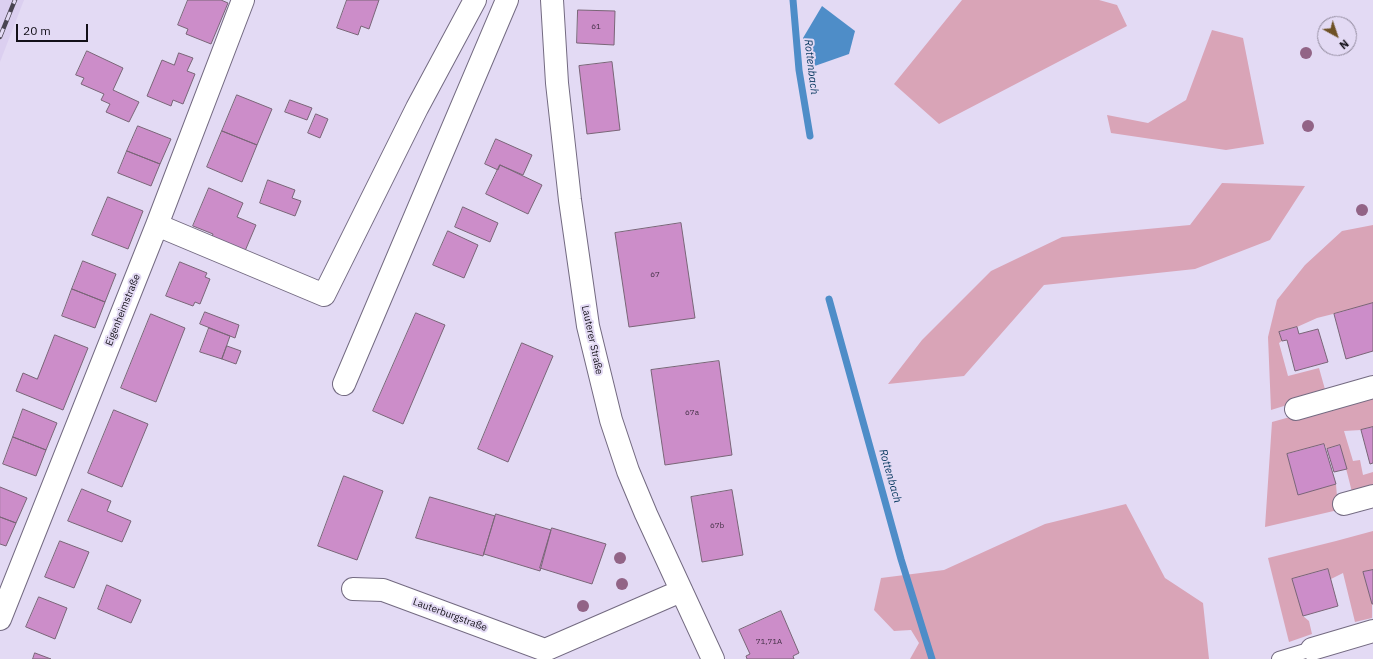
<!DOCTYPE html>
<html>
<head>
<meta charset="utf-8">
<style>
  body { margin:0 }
  #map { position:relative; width:1373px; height:659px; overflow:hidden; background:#e3daf4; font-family:"IBM Plex Sans",sans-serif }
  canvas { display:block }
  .north { position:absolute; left:1317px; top:16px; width:40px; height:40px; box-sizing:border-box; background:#e3daf4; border:1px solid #90899c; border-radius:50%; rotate:140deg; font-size:11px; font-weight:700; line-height:16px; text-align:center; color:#131018 }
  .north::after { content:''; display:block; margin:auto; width:14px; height:18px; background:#6e5125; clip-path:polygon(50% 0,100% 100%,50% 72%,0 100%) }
  .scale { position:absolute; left:16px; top:24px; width:72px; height:18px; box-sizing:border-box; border:2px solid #131018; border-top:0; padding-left:5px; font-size:12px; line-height:14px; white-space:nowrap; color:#131018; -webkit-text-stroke:3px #e3daf4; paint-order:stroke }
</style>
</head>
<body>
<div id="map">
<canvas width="1373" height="659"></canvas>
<div class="north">N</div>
<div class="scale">20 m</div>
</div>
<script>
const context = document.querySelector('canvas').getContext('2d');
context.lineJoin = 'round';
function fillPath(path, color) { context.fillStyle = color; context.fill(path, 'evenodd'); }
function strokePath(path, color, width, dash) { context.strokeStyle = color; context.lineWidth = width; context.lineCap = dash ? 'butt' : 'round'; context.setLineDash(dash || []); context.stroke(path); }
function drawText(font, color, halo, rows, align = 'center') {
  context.font = font + ' "IBM Plex Sans",sans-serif'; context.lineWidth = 4; context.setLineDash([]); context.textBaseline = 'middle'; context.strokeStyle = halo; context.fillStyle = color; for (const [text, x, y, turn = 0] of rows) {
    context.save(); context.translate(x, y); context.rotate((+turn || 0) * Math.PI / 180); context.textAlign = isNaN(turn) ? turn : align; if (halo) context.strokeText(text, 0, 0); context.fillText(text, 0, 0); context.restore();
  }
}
fillPath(new Path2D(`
  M0 0H24L0 62Z`), '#dbcff0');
fillPath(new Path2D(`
  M962 0H1099L1117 5 1127 26 939 124 894 84Z
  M1212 30 1243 38 1264 144 1226 150 1111 133 1107 115 1148 123 1186 100Z
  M1222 183 1305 186 1270 240 1195 269 1044 285 964 376 888 384 922 340 991 271 1062 237 1190 225Z
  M1373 225V304L1317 318 1297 327 1279 332 1282 341 1279 343 1288 376 1319 368 1326 393 1271 410 1268 337 1277 300 1305 265 1342 231Z
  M1373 394V427L1361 430 1344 431 1353 461 1360 460 1363 475 1373 472V487L1352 492 1340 445 1327 449 1324 444 1287 454 1298 494 1336 484 1338 510 1265 527 1272 422Z
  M1126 504 1165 578 1203 603 1209 659H910L919 643 911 630 894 631 874 610 881 578 944 570 1045 524Z
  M1373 531V570L1364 573 1372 604V618L1355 622 1343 573 1331 579 1328 569 1293 579 1303 616 1309 621 1312 634 1289 642 1268 558 1336 541Z`), '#d9a4b7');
fillPath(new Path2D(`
  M822 6 855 31 849 54 809 68 803 38Z`), '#4e8dc8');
strokePath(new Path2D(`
  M793 0 799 70 810 136
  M829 299 901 559 932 659`), '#4e8dc8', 7);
const building = new Path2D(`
  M188 0H221L228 3 211 44 186 34 188 29 178 25Z
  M347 0H379L369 29 361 26 358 35 337 28Z
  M578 10 615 11 614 45 577 43Z
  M87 51 123 68 113 90 139 102 129 122 106 112 110 104 101 100 104 94 81 84 84 78 76 75Z
  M179 53 193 58 187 71 195 74 183 104 173 100 171 106 147 96 162 60 174 65Z
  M612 62 620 130 587 134 579 66Z
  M237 95 272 109 257 145 222 131Z
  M290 100 312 108 307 120 285 112Z
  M316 114 328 119 320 138 308 133Z
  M138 126 171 139 160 164 127 151Z
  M222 131 257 145 242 182 207 167Z
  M496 139 532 155 523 175 500 165 498 170 485 164Z
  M127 151 160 164 151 186 118 173Z
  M500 165 542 185 528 214 486 194Z
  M268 180 295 190 292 198 301 201 295 216 260 203Z
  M209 188 243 203 237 217 256 225 245 251 212 237 213 234 193 226Z
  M108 197 143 211 128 249 92 235Z
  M463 207 498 223 490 242 455 227Z
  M681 223 695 318 629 327 615 233Z
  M448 231 478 245 464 278 433 265Z
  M83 261 116 274 105 302 72 289Z
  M180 262 207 273 205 277 210 279 200 304 195 302 193 306 166 296Z
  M72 289 105 302 95 328 62 316Z
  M1373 303V351L1346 359 1334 314Z
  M205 312 239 325 235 338 200 324Z
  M416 313 445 325 403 424 373 411Z
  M151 314 185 328 156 402 121 388Z
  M1297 327 1299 334 1318 329 1328 362 1295 371 1287 340 1282 341 1279 332Z
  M209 328 230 336 222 359 200 352Z
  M55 335 88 348 63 410 16 391 23 373 37 379Z
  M522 343 553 356 508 462 478 449Z
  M227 346 241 351 236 364 222 359Z
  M719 361 732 455 665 465 651 370Z
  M23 409 57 423 46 450 13 437Z
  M114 410 148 424 122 487 88 473Z
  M1373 427V463L1370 464 1361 430Z
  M13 437 46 450 36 476 3 464Z
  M1324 444 1336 484 1298 495 1287 454Z
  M1340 445 1347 469 1334 472 1327 449Z
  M344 476 383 491 357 560 318 546Z
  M0 487 27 498 16 523 0 517Z
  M82 489 111 501 107 511 131 521 122 542 68 521Z
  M732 490 743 555 702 562 691 497Z
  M430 497 495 516 483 556 416 538Z
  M496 514 551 530 540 571 484 554Z
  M0 517 16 523 6 546 0 544Z
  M552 528 606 544 592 584 540 568Z
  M60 541 89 552 74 588 45 577Z
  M1328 569 1338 606 1303 616 1292 579Z
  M1373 570V604H1372L1363 572Z
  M107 585 141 600 131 623 98 609Z
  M39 597 67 608 55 639 26 627Z
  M781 611 799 653 793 656 794 659H747L746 656 750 654 739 630Z
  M35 653 51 659H33Z`);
fillPath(building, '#cc8dc9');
strokePath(building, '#796577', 1);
const service = new Path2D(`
  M1279 659 1312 649`);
const minor = new Path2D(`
  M157 225 324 295 417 108 475 0
  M344 384 507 0
  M1296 409 1373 387
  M1344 504 1373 496
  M353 589 383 590 545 650 681 591
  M0 619 157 225 243 0
  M1312 649 1373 631`);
const tertiary = new Path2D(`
  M552 0 557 83 570 200 588 326 611 420 628 471 646 514 713 659`);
strokePath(service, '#736a81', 16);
strokePath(minor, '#736a81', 24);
strokePath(tertiary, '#736a81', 24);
strokePath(service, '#fff', 14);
strokePath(minor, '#fff', 22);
strokePath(tertiary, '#fff', 22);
const rail = new Path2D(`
  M0 37 15 0`);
strokePath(rail, '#494451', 4.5);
strokePath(rail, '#e3daf4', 3, [9]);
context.fillStyle = '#926486';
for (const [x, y] of [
  [1306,53],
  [1308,126],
  [1362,210],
  [620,558],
  [622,584],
  [583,606]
]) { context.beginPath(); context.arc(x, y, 6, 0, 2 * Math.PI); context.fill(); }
drawText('8px', '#412f44', null, [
  ["61",596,27],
  ["67",655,275],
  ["67a",692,413],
  ["67b",717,526],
  ["71,71A",769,642]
]);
drawText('10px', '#131018', '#e3daf4', [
  ["Eigenheimstraße",123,310,-68],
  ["Lauterer Straße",592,340,78],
  ["Lauterburgstraße",450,615,20]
]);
drawText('italic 11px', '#04365d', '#e3daf4', [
  ["Rottenbach",811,67,83],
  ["Rottenbach",890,476,74]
]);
</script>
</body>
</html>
